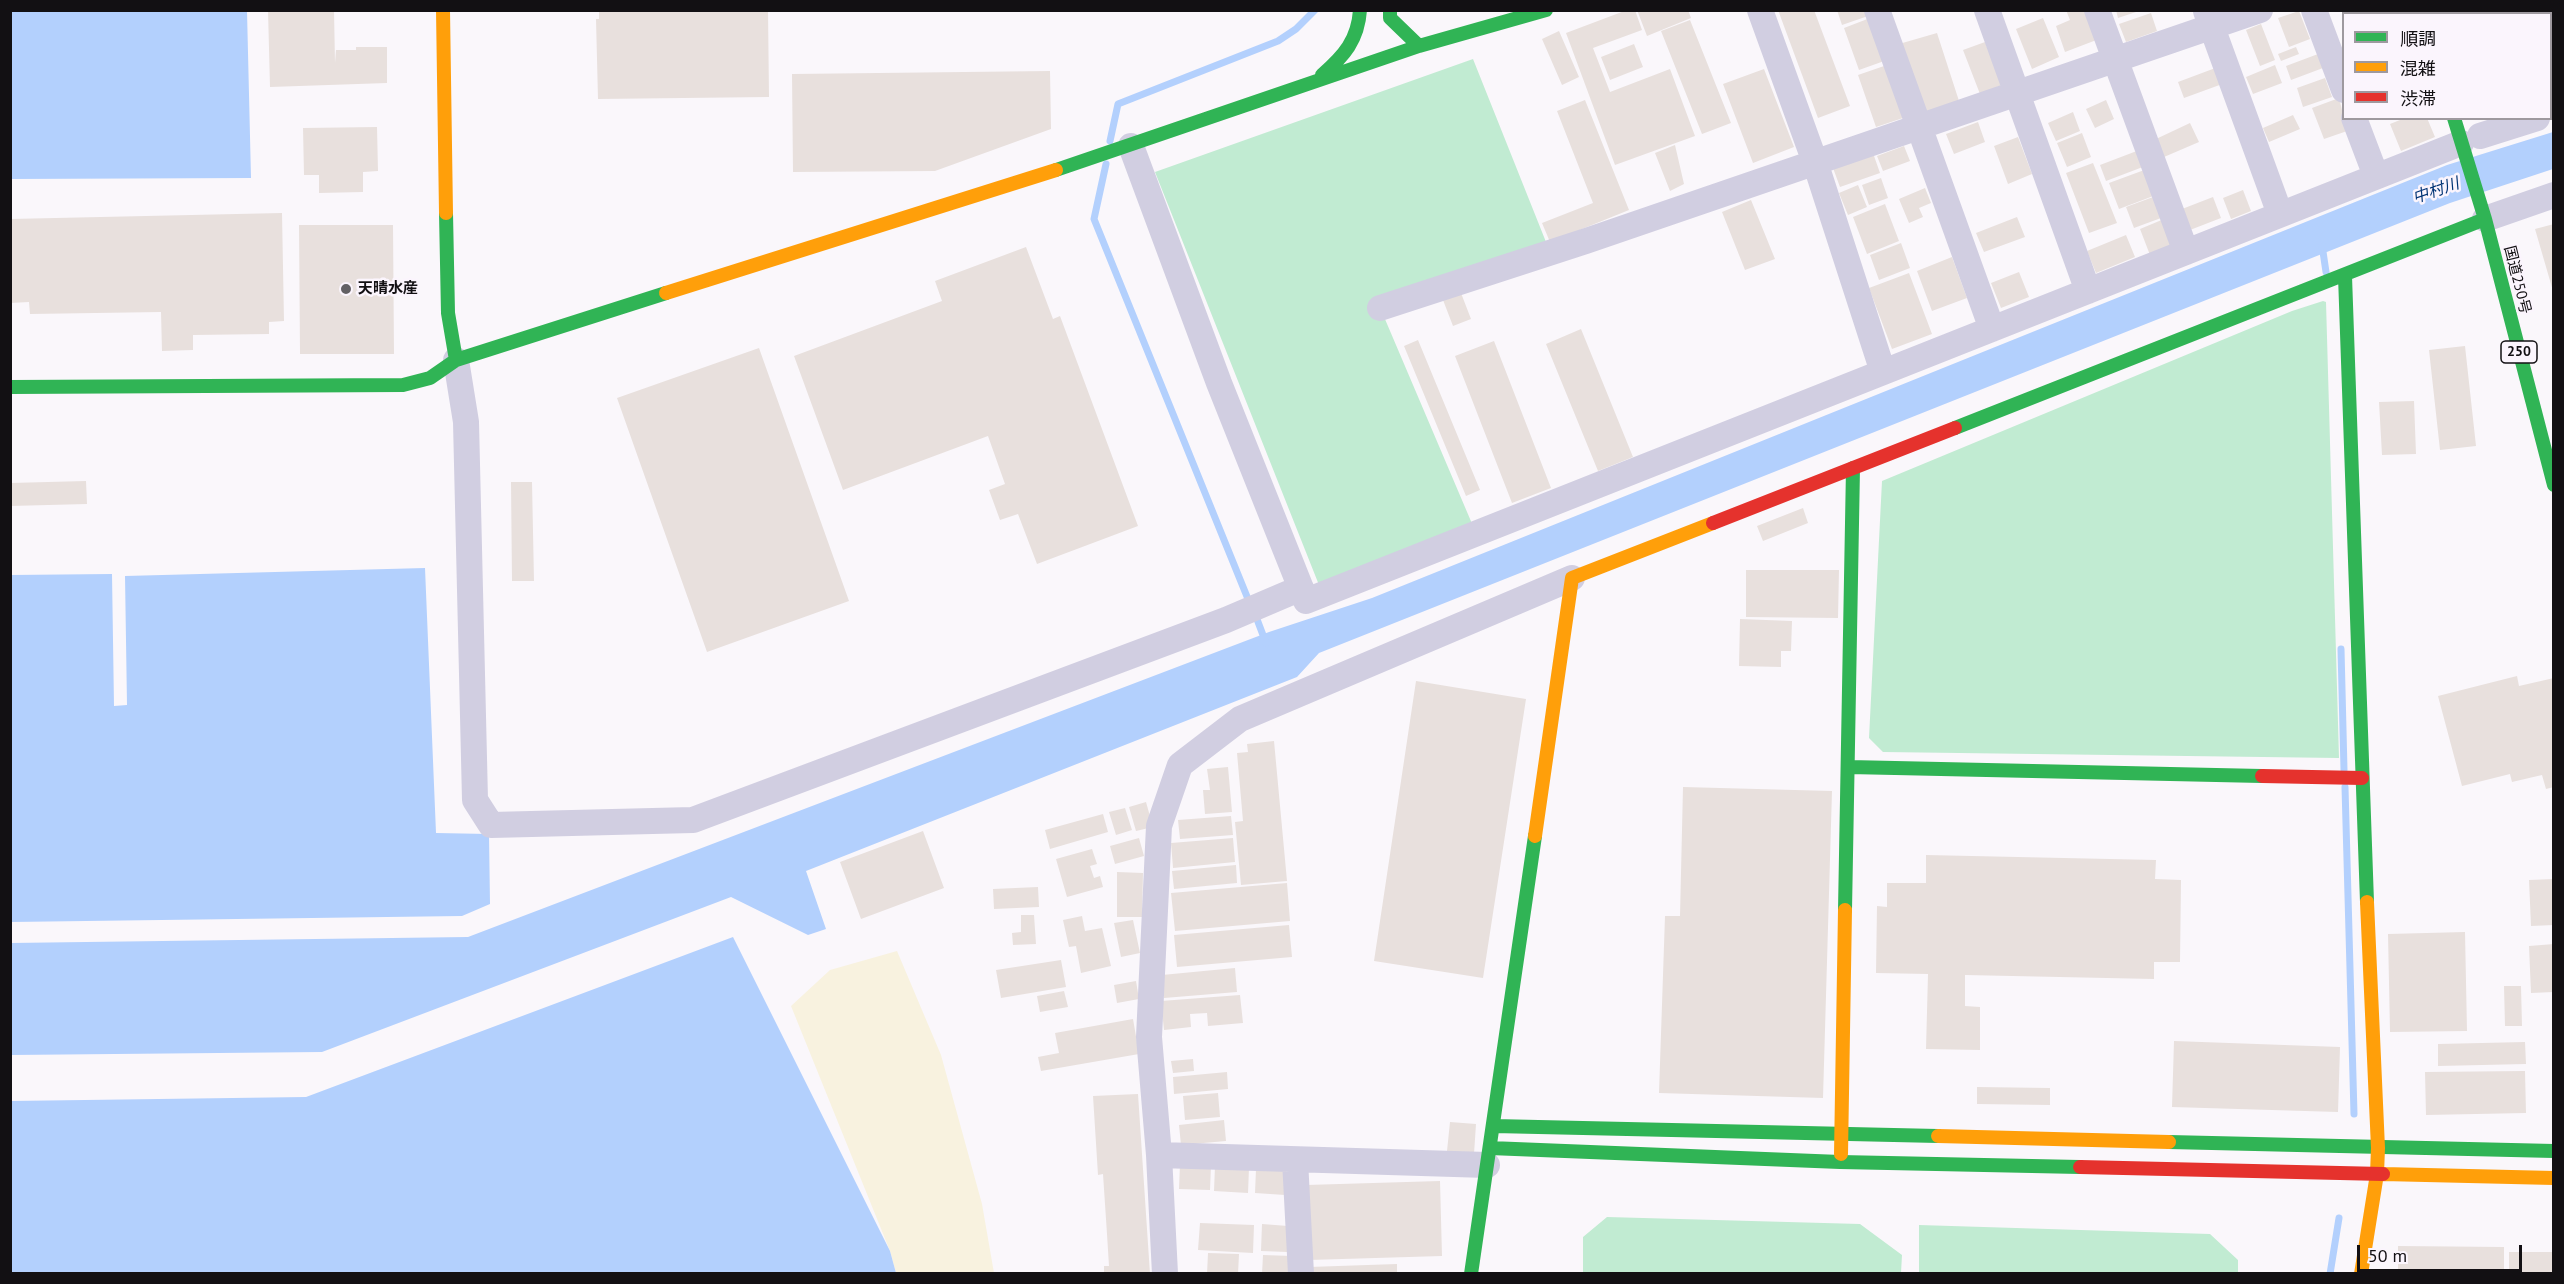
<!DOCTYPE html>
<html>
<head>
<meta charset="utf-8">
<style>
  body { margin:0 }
  #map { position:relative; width:2564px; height:1284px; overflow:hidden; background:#faf7fb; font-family:"PT Sans","Noto Sans JP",sans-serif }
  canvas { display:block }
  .frame { position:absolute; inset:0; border:12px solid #121013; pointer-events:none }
  .legend { position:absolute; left:2342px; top:12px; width:210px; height:108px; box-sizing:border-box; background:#fbf5fd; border:2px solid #9e999f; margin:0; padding:8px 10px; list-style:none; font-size:18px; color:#121013 }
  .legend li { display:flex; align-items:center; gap:12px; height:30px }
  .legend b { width:30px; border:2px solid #9e999f }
  .scale { position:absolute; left:2357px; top:1245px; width:165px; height:27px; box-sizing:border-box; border:3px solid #121013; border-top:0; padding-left:8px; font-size:18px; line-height:21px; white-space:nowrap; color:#121013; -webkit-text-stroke:4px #fbf5fd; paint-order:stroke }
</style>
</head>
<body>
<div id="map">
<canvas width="2564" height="1284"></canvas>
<div class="frame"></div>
<ul class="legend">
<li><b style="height:8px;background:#30b455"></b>順調</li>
<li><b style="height:8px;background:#ff9f0a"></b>混雑</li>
<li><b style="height:8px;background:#e5322d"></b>渋滞</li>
</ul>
<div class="scale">50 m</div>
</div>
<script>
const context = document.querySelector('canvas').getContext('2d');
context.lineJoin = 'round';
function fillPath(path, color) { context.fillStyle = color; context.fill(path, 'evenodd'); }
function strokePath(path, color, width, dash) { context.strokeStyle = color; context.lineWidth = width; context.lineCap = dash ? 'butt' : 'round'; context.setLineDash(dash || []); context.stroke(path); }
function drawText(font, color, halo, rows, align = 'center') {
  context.font = font + ' "PT Sans","Noto Sans JP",sans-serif'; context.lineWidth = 5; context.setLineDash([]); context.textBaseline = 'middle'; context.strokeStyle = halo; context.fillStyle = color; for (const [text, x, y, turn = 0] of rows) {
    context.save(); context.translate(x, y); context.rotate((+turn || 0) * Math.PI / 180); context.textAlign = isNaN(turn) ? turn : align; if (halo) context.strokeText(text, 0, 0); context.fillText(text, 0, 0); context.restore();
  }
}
fillPath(new Path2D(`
  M1473 59 1546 242 1376 298 1473 526 1319 585 1155 172Z
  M2323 301 2326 302 2339 758 1883 752 1869 738 1882 481 2292 311Z
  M1607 1217 1860 1224 1902 1255 1901 1273H1583V1237Z
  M1919 1225 2210 1234 2238 1260V1273H1919Z`), '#c1ebd2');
fillPath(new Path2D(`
  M897 951 941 1055 982 1204 994 1273H896L890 1251 791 1006 830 970Z`), '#f8f2df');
fillPath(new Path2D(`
  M10 11H247L251 178 11 179Z
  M2553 132V169L2450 203 1319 653 1297 677 806 871 826 929 808 935 731 897 322 1052 11 1055 10 943 468 937 1269 632 1372 598 2447 165Z
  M425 568 436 833 489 834 490 904 462 916 11 922 10 575 112 574 114 706 127 705 125 576Z
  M733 937 890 1251 896 1273H11V1101L306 1097Z`), '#b3d0fd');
strokePath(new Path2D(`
  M1110 141 1118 104 1278 41 1296 29 1315 10
  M1106 164 1094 219 1250 604
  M2322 245 2326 272
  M1255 614 1266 643
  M2341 649 2344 770
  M2345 787 2354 1114
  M2330 1274 2339 1218`), '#b3d0fd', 7);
fillPath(new Path2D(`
  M268 10H334L335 63 336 50H356V47H387V83L270 87Z
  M599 10H768L769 97 598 99 596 19H599Z
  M1627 10H1635L1642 30 1593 48 1610 92 1670 69 1695 136 1615 165 1566 33Z
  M1637 10H1688L1691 18 1647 36Z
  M1778 10H1814L1850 106 1818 118Z
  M1837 10H1866L1868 16 1842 25Z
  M2066 10H2088L2099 39 2065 52 2056 26 2070 20Z
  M2116 10H2139V11L2118 18Z
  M2491 10H2520L2521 14H2484Z
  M2299 11 2310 39 2289 47 2278 18Z
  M2151 13 2157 31 2126 42 2119 24Z
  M1870 18 1887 60 1859 70 1844 28Z
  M2043 18 2059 57 2032 69 2016 29Z
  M1690 20 1731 123 1702 134 1661 31Z
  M2261 24 2275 60 2260 66 2246 30Z
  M1559 31 1579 77 1562 85 1542 39Z
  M1937 33 1959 101 1921 113 1899 44Z
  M1985 42 2002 85 1980 94 1963 50Z
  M1634 44 1643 67 1610 80 1601 57Z
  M2296 47 2299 54 2281 61 2278 54Z
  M2318 54 2323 68 2291 80 2286 66Z
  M1887 65 1906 117 1876 127 1858 75Z
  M2275 65 2282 83 2253 94 2246 77Z
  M2218 67 2225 83 2184 98 2178 82Z
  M1764 69 1794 147 1753 163 1723 84Z
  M1050 71 1051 129 935 171 793 172 792 74Z
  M2325 78 2332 97 2303 107 2297 88Z
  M2339 98 2344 118 2350 130 2324 139 2312 108Z
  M1585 100 1629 210 1550 242 1542 223 1593 203 1557 111Z
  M2106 100 2114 119 2095 128 2086 109Z
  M2073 112 2080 131 2056 141 2048 123Z
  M2293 115 2300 129 2269 142 2263 128Z
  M2405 118H2427L2435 137 2401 151 2390 124Z
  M1978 122 1985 142 1954 154 1946 134Z
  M2190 123 2199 142 2164 157 2156 139Z
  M377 127 378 171 363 172V192L319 193V175H304L303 128Z
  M2082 133 2091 157 2067 167 2057 143Z
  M2018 137 2032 174 2008 184 1994 146Z
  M1675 145 1684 184 1670 191 1655 153Z
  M1904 146 1910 161 1883 171 1877 156Z
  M2142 149 2148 165 2106 181 2100 165Z
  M1873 153 1880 173 1840 187 1833 168Z
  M2093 163 2117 223 2089 233 2066 173Z
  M2147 169 2156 195 2119 209 2109 183Z
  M1881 178 1888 198 1869 205 1862 185Z
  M1858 185 1867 207 1848 215 1839 193Z
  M1925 188 1931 203 1919 208 1923 217 1909 223 1899 199Z
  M2243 190 2251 211 2231 219 2223 198Z
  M2153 197 2161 218 2134 228 2126 207Z
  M2213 197 2221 218 2190 230 2182 209Z
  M1751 200 1775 259 1745 270 1722 212Z
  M1885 204 1899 241 1867 254 1853 217Z
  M282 213 284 321 269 322V334L193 335V350L162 351 161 312 30 314 29 302 10 303V219Z
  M2017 217 2025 237 1984 252 1976 233Z
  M2164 219 2175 245 2150 255 2140 229Z
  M2554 224V291H2553L2535 229Z
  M299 225H393L394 354H300Z
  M2126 235 2135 257 2096 273 2087 251Z
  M1901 243 1910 268 1879 280 1870 255Z
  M1026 247 1053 319 1060 316 1138 526 1037 564 1018 514 1000 520 989 490 1005 484 988 436 843 490 794 356 942 301 935 281Z
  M1952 257 1967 298 1932 311 1917 271Z
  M2019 272 2029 297 2001 308 1991 283Z
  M1909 273 1932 334 1892 349 1869 288Z
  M1461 293 1471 319 1453 326 1443 300Z
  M1581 329 1633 457 1598 471 1546 344Z
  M1418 340 1480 490 1466 496 1404 346Z
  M1494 341 1551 488 1512 503 1455 356Z
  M2465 346 2476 446 2440 450 2429 350Z
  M759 348 849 601 707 652 617 398Z
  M2414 401 2416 454 2382 455 2379 402Z
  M86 481 87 504 10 506V483Z
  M511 482H532L534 581H512Z
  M1803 508 1808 523 1763 541 1757 526Z
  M1746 570H1839L1838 618 1746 617Z
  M1740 619 1792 621 1791 651H1781V667L1739 666Z
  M2517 676 2519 686 2554 678V787L2546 789 2542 775 2512 782 2510 774 2462 786 2438 696Z
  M1416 681 1526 699 1483 978 1374 961Z
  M1274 741 1287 881 1241 885 1235 822 1243 821 1237 753 1248 752 1247 744Z
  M1228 767 1232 812 1205 814 1203 790H1210L1207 769Z
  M1683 787 1832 791 1823 1098 1659 1093 1665 916H1680Z
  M1146 802 1153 827 1136 831 1129 807Z
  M1125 808 1132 830 1116 835 1109 812Z
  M1103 814 1108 832 1050 849 1045 830Z
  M1231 816 1233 835 1180 839 1178 820Z
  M923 831 944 888 861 919 840 862Z
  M1139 838 1144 856 1115 864 1110 846Z
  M1233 838 1235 862 1173 868 1171 843Z
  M1092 849 1097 864 1090 866 1094 878 1100 876 1103 887 1067 897 1056 859Z
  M1926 855 2156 860 2155 879 2181 880 2180 962H2154V979L1965 975V1006L1980 1007V1050L1926 1049 1928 974 1876 973 1877 906 1887 907V883H1926Z
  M1236 865 1237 883 1174 889 1172 871Z
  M1117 872 1143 873 1142 917H1117Z
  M2554 879V925L2531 926 2529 880Z
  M1287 883 1290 921 1175 931 1171 893Z
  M1038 887 1039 907 994 909 993 889Z
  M1021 915H1034L1036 944 1013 945 1012 933 1021 932Z
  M1082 916 1085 931 1102 928 1111 966 1081 973 1076 946 1069 947 1063 920Z
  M1133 920 1140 953 1121 957 1114 923Z
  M1289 925 1292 957 1177 967 1174 935Z
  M2465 932 2467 1031 2390 1032 2388 934Z
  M2554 944V992L2531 993 2529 946Z
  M1061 960 1066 987 1001 998 996 970Z
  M1235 968 1237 992 1164 998 1162 975Z
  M1136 981 1139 999 1117 1003 1114 985Z
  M2504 986H2521L2522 1026H2505Z
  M1064 991 1068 1007 1040 1012 1037 996Z
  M1240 995 1243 1023 1208 1026 1207 1013 1190 1014 1191 1027 1164 1030 1161 1001Z
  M1133 1019 1139 1054 1041 1071 1038 1057 1059 1053 1055 1033Z
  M2174 1041 2340 1047 2338 1112 2172 1107Z
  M2525 1042 2526 1064 2438 1066V1044Z
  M1193 1059 1194 1071 1173 1073 1171 1061Z
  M2525 1071 2526 1113 2426 1115 2425 1072Z
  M1227 1072 1228 1089 1174 1094 1173 1077Z
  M1977 1087 2050 1088V1105L1977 1104Z
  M1218 1093 1220 1117 1185 1120 1183 1096Z
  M1138 1094 1150 1274H1104V1266H1109L1107 1234 1103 1174 1098 1175 1093 1096Z
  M1224 1120 1226 1141 1181 1145 1179 1125Z
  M1450 1122 1476 1124 1474 1154 1447 1151Z
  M1180 1164 1211 1165 1210 1190 1179 1189Z
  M1215 1166 1249 1168 1248 1193 1214 1191Z
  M1256 1169 1286 1170 1285 1195 1255 1193Z
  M1440 1181 1442 1256 1309 1260 1306 1185Z
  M1200 1223 1254 1225 1253 1253 1198 1250Z
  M1262 1224 1288 1226 1287 1252 1261 1251Z
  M2398 1246 2504 1247V1274H2398Z
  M2509 1252H2554V1274H2509Z
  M1208 1253 1239 1254 1238 1274H1207Z
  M1263 1255 1292 1256 1291 1274H1262Z
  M1397 1264V1274H1310L1309 1267Z`), '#e8e0dd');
strokePath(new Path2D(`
  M1760 10 1815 162 1883 372
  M1877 10 1992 329
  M1987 10 2088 291
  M2097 10 2186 252
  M2314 10 2344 90
  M2530 10 2531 14
  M2206 11 2280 214
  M2550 65 2554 73
  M2354 118 2376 176
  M2480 136 2537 118
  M1131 146 1219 383 1306 601 2461 143
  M2485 219 2554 195
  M1380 308 1586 241 2260 10
  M456 360 466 422 475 800 491 825 693 820 1226 620 1301 588
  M1159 1155 1487 1165
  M1295 1160 1301 1274
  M1165 1274 1159 1155 1149 1037 1159 826 1180 765 1240 719 1572 578`), '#d1cee1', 26);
strokePath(new Path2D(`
  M1390 10V18L1419 46
  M1322 75C1344 56 1358 40 1360 10
  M2454 118 2485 219 2554 485
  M1056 170 1419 46 1546 10
  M446 213 448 313 456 360 666 293
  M2345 276 2367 902
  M10 387 403 385 430 378 456 360
  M1955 428 2485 219
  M1849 767 2262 776
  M1845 910 1853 468
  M1494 1126 1938 1136
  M2169 1142 2554 1151
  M1490 1148 1840 1162 2080 1167
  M1471 1274 1535 836`), '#30b455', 14);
strokePath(new Path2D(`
  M443 10 446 213
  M2424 10 2425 14
  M666 293 1056 170
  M1535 836 1572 578 1713 523
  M1938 1136 2169 1142
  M1841 1154 1845 910
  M2383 1174 2554 1178
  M2361 1274 2377 1174 2378 1148 2367 902`), '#ff9f0a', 14);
strokePath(new Path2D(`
  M1713 523 1955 428
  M2262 776 2362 778
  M2080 1167 2383 1174`), '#e5322d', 14);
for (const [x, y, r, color] of [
  [346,289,6,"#636164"]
]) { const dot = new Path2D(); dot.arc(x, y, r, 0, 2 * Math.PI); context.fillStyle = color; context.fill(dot); strokePath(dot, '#fbf5fd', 2); }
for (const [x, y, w] of [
  [2519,352,36]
]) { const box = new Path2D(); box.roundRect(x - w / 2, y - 11, w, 22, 4.5); context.fillStyle = '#fbf5fd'; context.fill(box); strokePath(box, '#121013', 1.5); }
drawText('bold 14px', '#121013', null, [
  ["250",2519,352]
]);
drawText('15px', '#121013', '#fbf5fd', [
  ["国道250号",2517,280,76]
]);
drawText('bold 15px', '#121013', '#fbf5fd', [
  ["天晴水産",358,289]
], 'left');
drawText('italic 16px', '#003374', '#fbf5fd', [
  ["中村川",2436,191,-19]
]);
</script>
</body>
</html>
